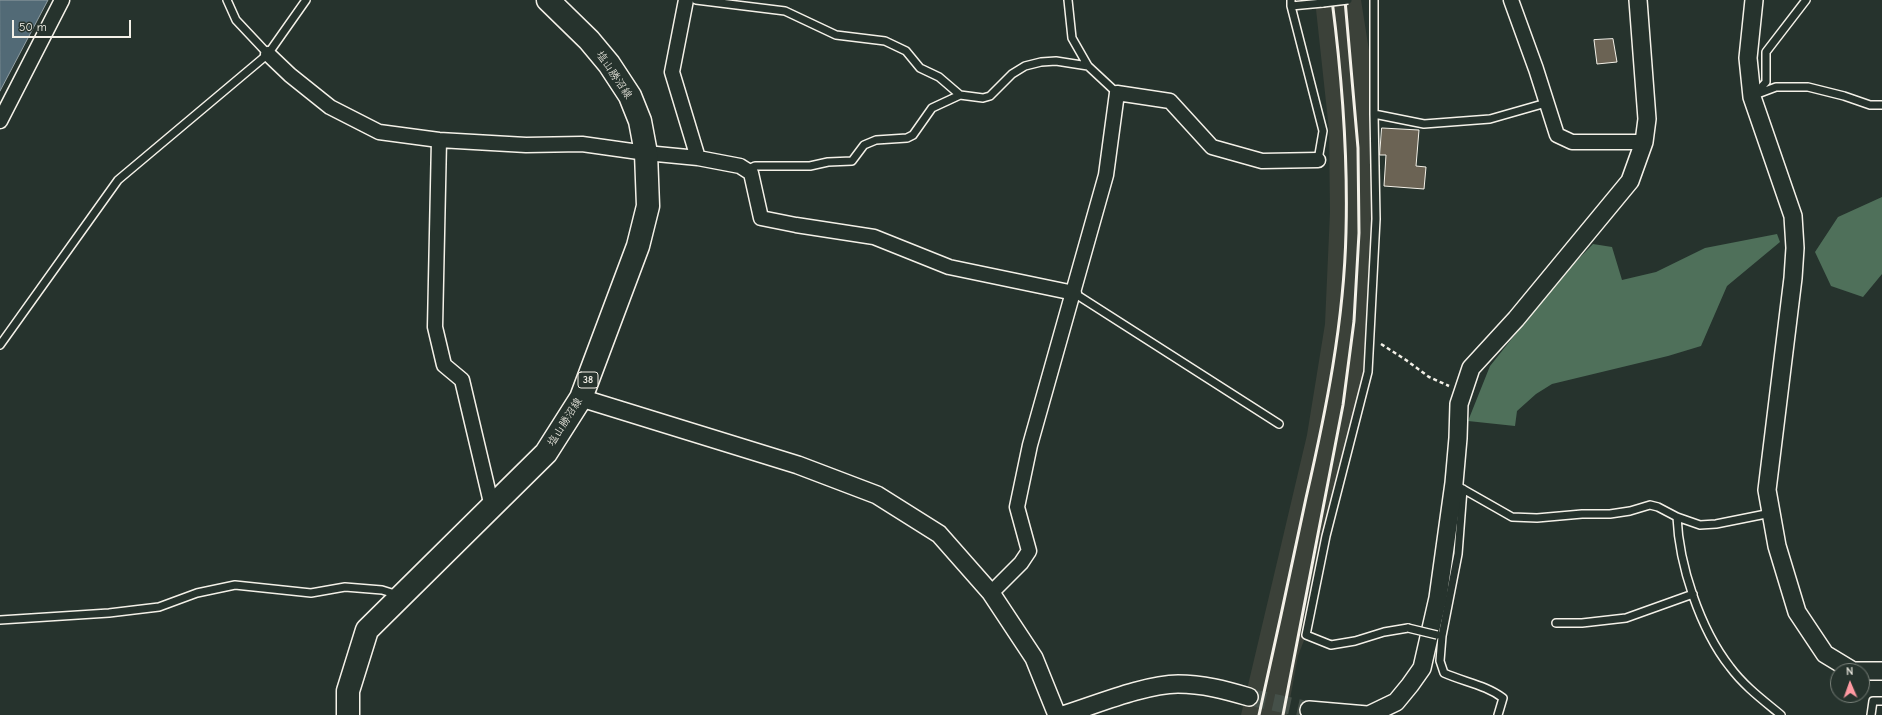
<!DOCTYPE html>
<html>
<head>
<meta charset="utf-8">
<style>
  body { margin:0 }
  #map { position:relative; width:1882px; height:715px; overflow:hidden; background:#26332d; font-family:"Comic Neue",sans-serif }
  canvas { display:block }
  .north { position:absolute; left:1830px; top:663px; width:40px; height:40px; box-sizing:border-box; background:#26332d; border:1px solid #787f78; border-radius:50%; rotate:358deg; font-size:11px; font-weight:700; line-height:16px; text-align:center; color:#f4f1e8 }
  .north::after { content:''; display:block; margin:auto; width:14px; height:18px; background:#ff9aa2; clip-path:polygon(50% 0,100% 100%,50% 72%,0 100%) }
  .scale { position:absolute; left:12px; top:20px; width:119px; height:18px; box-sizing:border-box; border:2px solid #f4f1e8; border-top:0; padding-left:5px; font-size:12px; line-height:14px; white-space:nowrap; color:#f4f1e8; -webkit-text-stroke:3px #26332d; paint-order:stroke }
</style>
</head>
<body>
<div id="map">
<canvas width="1882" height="715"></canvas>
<div class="north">N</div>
<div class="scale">50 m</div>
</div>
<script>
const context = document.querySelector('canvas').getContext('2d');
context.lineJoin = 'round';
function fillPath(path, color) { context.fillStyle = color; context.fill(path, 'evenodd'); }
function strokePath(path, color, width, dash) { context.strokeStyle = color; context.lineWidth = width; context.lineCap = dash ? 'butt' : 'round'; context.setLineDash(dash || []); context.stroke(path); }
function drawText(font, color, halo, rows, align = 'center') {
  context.font = font + ' "Comic Neue","Klee One",sans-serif'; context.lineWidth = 3; context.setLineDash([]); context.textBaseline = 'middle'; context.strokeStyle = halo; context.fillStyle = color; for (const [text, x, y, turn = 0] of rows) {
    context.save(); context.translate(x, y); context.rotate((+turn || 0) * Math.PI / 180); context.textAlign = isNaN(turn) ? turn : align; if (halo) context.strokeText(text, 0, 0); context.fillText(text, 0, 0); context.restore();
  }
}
fillPath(new Path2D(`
  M1315 0H1361L1374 82 1375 164 1368 372 1306 635 1298 656 1287 715H1241L1307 435 1325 324 1330 212 1329 130Z`), '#3b4139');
fillPath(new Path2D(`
  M1882 197V274L1863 297 1831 286 1815 252 1838 217Z
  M1777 234 1780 242 1727 286 1701 346 1668 356 1552 384 1536 394 1517 411 1515 426 1468 421 1490 366 1562 276 1593 244 1612 247 1622 280 1656 272 1705 248Z`), '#4f705a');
const water = new Path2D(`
  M0 0H48L0 91Z`);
fillPath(water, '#526a76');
strokePath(water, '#93a0a4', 1);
const building = new Path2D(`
  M1613 39 1617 62 1597 64 1594 40Z
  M1382 128 1419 130 1416 166 1426 167 1424 189 1384 186 1386 155H1380Z`);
fillPath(building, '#6b6354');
strokePath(building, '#f4f1e8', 1);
strokePath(new Path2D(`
  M1249 697 1309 710`), '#455049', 17, [17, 8]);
const service = new Path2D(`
  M227 0 236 20 268 54
  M696 0 785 11 836 35 885 41 906 51 920 68 939 77 960 95
  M1068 0 1072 38 1088 66 1117 93
  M1291 0V6L1323 131 1318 160
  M1374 0V114L1424 124 1490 119 1546 103
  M1291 6 1323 3
  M1755 94 1766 82V52L1806 0
  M1752 96 1776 87H1808L1844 96 1870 105H1882
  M1374 114 1376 219 1368 372 1326 536 1306 635 1331 645 1355 641 1384 632 1408 628
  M747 170 755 166H810L828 162 852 161 864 145 876 140 907 138 913 135 932 108 960 95 983 98 990 96 1012 74 1025 66 1041 62 1056 61 1088 66
  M1074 293 1279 424
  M0 345 118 180 268 54 306 0
  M1454 484 1512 517 1537 518 1582 514H1610L1630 511 1650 505 1658 507 1677 517 1700 525 1716 524 1771 513
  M1463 489 1458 554 1442 636 1440 661 1444 673C1464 682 1486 685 1503 698L1498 715
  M1677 517C1679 565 1700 629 1730 667 1744 686 1763 700 1781 715
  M0 620 109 613 159 607 197 593 235 585 311 593 345 587 382 590 398 595
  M1556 623H1582L1626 618 1693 594
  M1871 715 1873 701H1882`);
const minor = new Path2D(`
  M1511 0 1536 69 1557 135 1572 142H1644
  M268 54 290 75 330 107 379 132 439 140 526 145 582 144 646 153 698 158 672 72 686 0
  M0 121 62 0
  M439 140 435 327 444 365 462 380 492 507
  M698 158 740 166 751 173 761 218 796 225 874 237 949 267 1074 293
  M991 593 1021 563 1029 551 1017 507 1030 445 1106 175 1117 93 1170 101 1212 147 1262 161 1318 160`);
const tertiary = new Path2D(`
  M1754 0 1748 58 1752 97 1793 216 1795 248 1793 278 1767 490 1777 546 1797 612 1825 654 1853 671H1882
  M581 398 798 465 877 495 939 534 991 593 1034 658 1057 715
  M1309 710 1367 715
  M1063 715C1095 705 1146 684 1178 684 1203 684 1225 690 1249 697
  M1369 715 1396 702 1410 685 1422 668 1438 598 1454 483 1458 438 1459 404 1471 368 1516 319 1630 181 1644 142 1647 119 1638 0`);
const primary = new Path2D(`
  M348 715V691L367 630 546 453 581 398 638 246 648 206 646 153 640 121 630 96 609 64 589 40 548 0`);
strokePath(service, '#f4f1e8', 10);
strokePath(minor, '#f4f1e8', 17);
strokePath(tertiary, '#f4f1e8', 20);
strokePath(primary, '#f4f1e8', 25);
strokePath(new Path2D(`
  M1381 344 1406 360 1429 377 1449 386`), '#f4f1e8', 2.5, [4, 3]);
strokePath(service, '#26332d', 7);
strokePath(minor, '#26332d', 14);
strokePath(tertiary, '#26332d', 17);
strokePath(primary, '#26332d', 22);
strokePath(new Path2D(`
  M1259 715C1275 643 1291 570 1306 498 1326 411 1344 322 1346 232 1348 155 1342 77 1332 0
  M1283 715 1343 405 1354 321 1359 233 1358 148 1345 0`), '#f4f1e8', 3);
const serviceBridge = new Path2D(`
  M1323 3 1348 0
  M1408 628 1437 635`);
strokePath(serviceBridge, '#f4f1e8', 10, []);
strokePath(serviceBridge, '#26332d', 7);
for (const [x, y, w] of [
  [588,380,20]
]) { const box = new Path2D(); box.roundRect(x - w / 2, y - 8, w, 16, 3); context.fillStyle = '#26332d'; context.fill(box); strokePath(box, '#f4f1e8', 1); }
drawText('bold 10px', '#f4f1e8', null, [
  ["38",588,380]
]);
drawText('11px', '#f4f1e8', '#26332d', [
  ["塩山勝沼線",614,75,56],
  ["塩山勝沼線",565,422,-58]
]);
</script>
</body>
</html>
